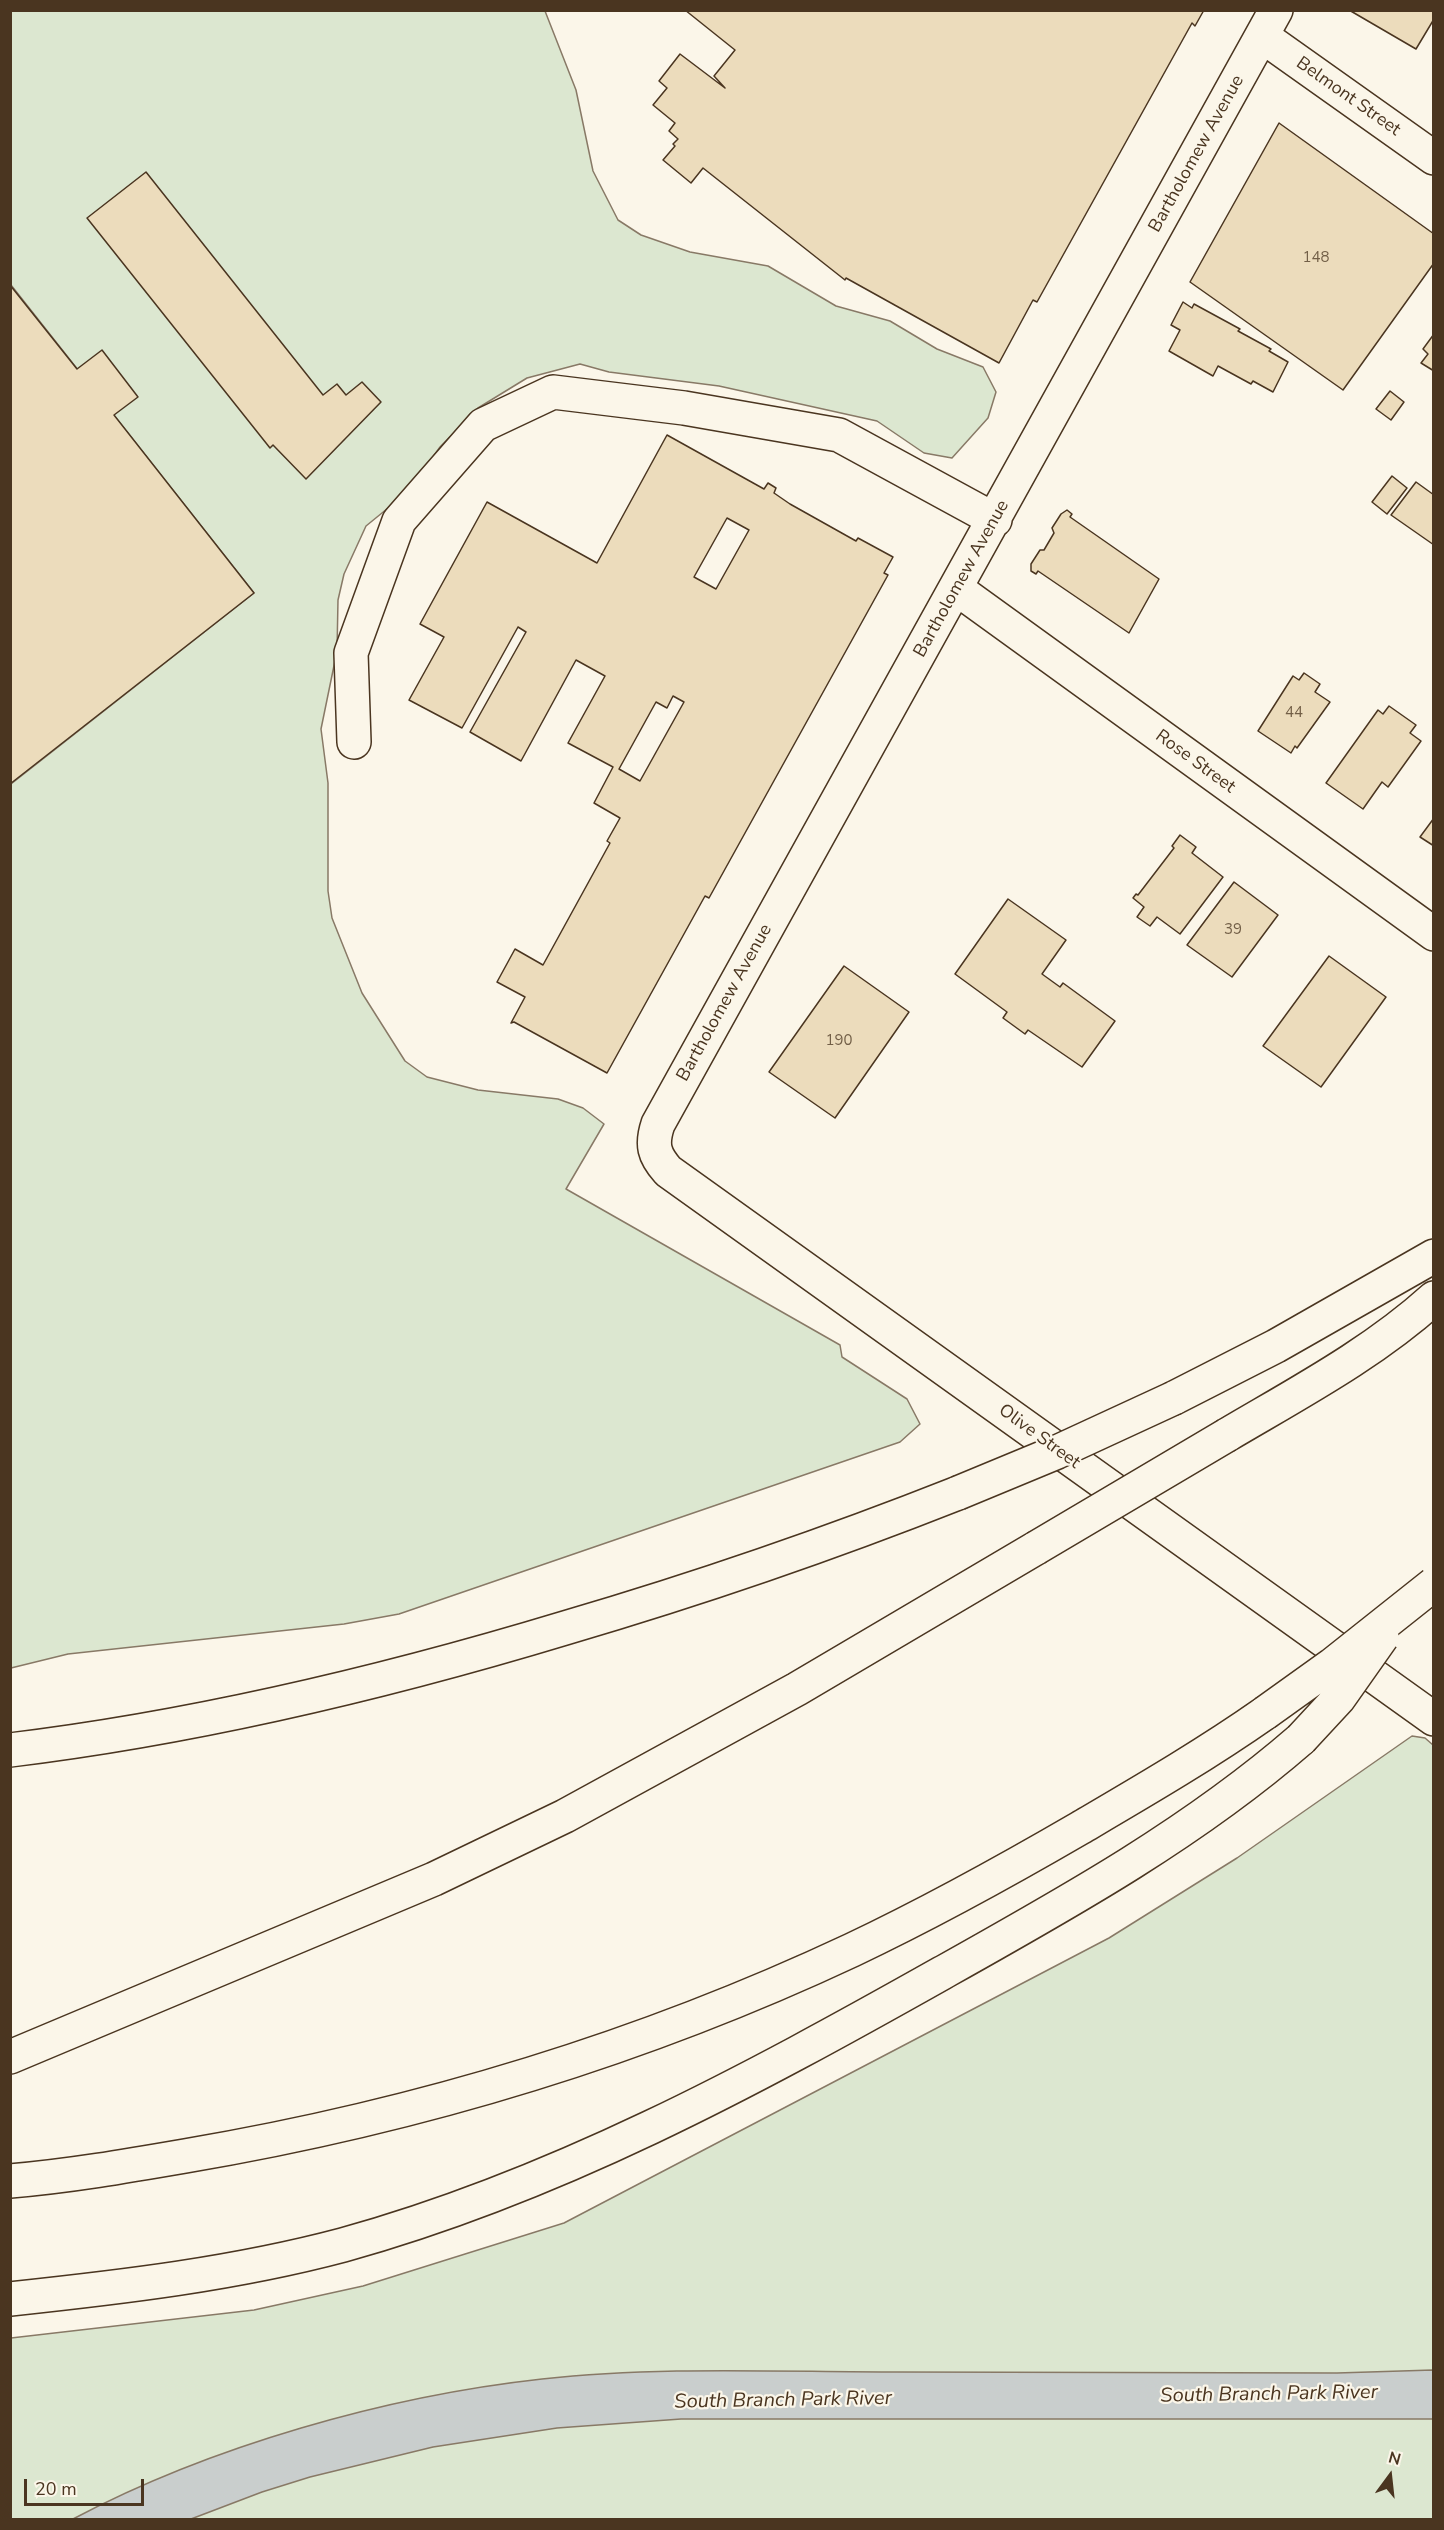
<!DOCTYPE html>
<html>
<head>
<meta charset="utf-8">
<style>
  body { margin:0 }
  #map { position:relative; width:1444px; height:2530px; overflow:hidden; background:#fbf6e9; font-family:"Nunito Sans",sans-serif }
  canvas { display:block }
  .frame { position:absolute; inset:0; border:12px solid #4a3520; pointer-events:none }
  .north { position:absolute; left:1360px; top:2446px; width:60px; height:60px; -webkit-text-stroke:4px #fbf6e9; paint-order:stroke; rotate:15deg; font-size:16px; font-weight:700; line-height:24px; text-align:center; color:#4a3520 }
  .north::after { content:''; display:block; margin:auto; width:21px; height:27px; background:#4a3520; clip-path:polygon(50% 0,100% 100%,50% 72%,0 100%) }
  .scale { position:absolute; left:24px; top:2479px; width:120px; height:27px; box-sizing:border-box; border:3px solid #4a3520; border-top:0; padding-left:8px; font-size:18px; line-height:21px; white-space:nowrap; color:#4a3520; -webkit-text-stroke:4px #fbf6e9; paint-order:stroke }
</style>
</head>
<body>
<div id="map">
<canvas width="1444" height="2530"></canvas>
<div class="frame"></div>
<div class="north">N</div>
<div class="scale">20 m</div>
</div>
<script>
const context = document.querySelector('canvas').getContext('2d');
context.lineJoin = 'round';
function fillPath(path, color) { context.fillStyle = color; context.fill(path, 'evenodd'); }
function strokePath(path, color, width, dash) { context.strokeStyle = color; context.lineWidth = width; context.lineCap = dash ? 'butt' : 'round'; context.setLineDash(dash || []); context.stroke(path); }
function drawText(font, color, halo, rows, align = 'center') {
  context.font = font + ' "Nunito Sans",sans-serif'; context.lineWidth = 4.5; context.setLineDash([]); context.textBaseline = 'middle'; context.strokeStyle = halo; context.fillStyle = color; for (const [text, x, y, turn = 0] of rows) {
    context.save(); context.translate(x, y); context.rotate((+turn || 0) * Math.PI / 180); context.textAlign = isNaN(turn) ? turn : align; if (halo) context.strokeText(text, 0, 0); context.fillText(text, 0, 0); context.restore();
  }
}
const green = new Path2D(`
  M11 11H545L576 90 593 171 618 220 641 235 690 252 768 266 836 306 890 321 937 349 983 367 996 392 988 418 952 458 924 453 877 421 719 386 609 372 580 364 527 378 478 408 440 447 409 491 366 526 344 574 338 600 337 651 321 729 328 783V891L332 918 362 993 405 1061 427 1077 478 1090 558 1099 583 1108 604 1124 566 1189 840 1345 842 1357 907 1399 920 1424 900 1442 399 1614 344 1624 68 1654 11 1668V784L254 593 11 285Z
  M1412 1736 1425 1738 1433 1745V2519L11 2520V2338L254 2310 363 2286 564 2223 1109 1938 1237 1858Z`);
fillPath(green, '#dce7d0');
strokePath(green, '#887966', 1.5);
const water = new Path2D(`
  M1433 2370V2419H681L557 2428 433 2447 310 2477 262 2492 191 2519H73C211 2446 387 2396 542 2379 660 2366 779 2372 897 2372 1044 2372 1191 2373 1337 2373Z`);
fillPath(water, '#c9cecd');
strokePath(water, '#887966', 1.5);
const building = new Path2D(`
  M685 10H1204L1195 26 1192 23 1037 302 1033 300 999 363 846 278 845 280 703 168 691 183 663 160 675 146 673 144 678 139 669 131 675 123 653 105 667 88 659 81 680 54 725 88 714 76 735 50Z
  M1349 10H1434V19L1416 49Z
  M1279 123 1434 234V263L1343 390 1190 282Z
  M146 172 323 395 337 384 346 395 362 382 381 402 306 479 273 445 270 448 87 218Z
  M10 285 77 369 102 350 138 397 114 415 254 593 10 784Z
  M1183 302 1192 308 1194 304 1240 329 1238 331 1271 349 1269 351 1288 362 1273 392 1253 381 1251 384 1218 366 1213 376 1169 351 1180 330 1171 325Z
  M1434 334V371L1421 363 1428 354 1423 349Z
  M1390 391 1404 402 1391 420 1376 409Z
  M667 435 764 489 768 483 776 488 774 493 790 504 856 541 858 538 893 557 884 573 888 575 709 898 705 896 607 1073 514 1022 511 1023 525 997 497 982 515 949 543 965 610 843 607 841 620 818 594 803 613 767 568 743 605 676 576 660 521 761 470 732 526 632 518 627 462 728 409 700 444 637 420 624 487 502 597 563ZM727 518 749 530 716 589 694 577ZM673 696 684 702 640 781 619 769 656 702 667 708Z
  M1392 476 1407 488 1387 514 1372 502Z
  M1416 482 1434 495V545L1391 515Z
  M1067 510 1072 514 1070 517 1159 579 1129 633 1038 571 1036 574 1031 571V564L1040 550H1044L1054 533 1052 528 1061 514Z
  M1304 673 1320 684 1315 692 1330 702 1297 748 1295 746 1291 753 1258 731 1293 676 1299 680Z
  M1389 706 1416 725 1410 733 1421 741 1388 787 1382 782 1363 809 1326 783 1378 710 1383 714Z
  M1434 818V846L1420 837Z
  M1180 835 1196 847 1192 853 1223 877 1180 934 1157 917 1150 926 1137 917 1144 907 1133 898 1136 894 1138 895 1174 848 1172 846Z
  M1234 882 1278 915 1232 977 1187 945Z
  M1008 899 1066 940 1042 974 1060 987 1063 983 1115 1021 1082 1067 1028 1030 1025 1034 1003 1018 1007 1012 955 974Z
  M1329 956 1386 997 1321 1087 1263 1046Z
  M844 966 909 1012 835 1118 769 1072Z`);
fillPath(building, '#ecdcbc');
strokePath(building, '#4a3520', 1.5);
const minor = new Path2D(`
  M1276 10 658 1124C651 1145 654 1155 668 1171L1434 1719
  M1262 36 1434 158
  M957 589 1434 934
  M354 742 351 653 399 521 483 425 553 392 684 408 839 435 995 520`);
const highway = new Path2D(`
  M1174 1398 1276 1346 1434 1256
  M1227 1435C1298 1393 1372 1354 1434 1298
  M10 1750C199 1727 383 1683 565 1628 698 1589 829 1544 958 1493
  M10 2057 434 1879 565 1816 797 1689 1036 1548
  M10 2181C69 2176 127 2166 185 2156 415 2117 641 2049 852 1950 930 1913 1006 1871 1080 1828 1143 1791 1205 1755 1265 1713
  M10 2299C122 2287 234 2274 343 2245 556 2186 750 2081 942 1973 1067 1903 1193 1833 1301 1739`);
strokePath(minor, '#4a3520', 36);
strokePath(highway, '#4a3520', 36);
strokePath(minor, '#fbf6e9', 33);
strokePath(highway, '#fbf6e9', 33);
const highwayBridge = new Path2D(`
  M958 1493 1057 1452 1174 1398
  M1036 1548 1227 1435
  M1265 1713 1332 1665 1434 1584
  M1301 1739 1339 1698 1382 1637`);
strokePath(highwayBridge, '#4a3520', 36, []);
strokePath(highwayBridge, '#fbf6e9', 33);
drawText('15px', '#725f47', null, [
  ["148",1316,258],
  ["44",1294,713],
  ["39",1233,930],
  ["190",839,1041]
]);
drawText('18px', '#4a3520', '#fbf6e9', [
  ["Belmont Street",1348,97,35],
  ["Bartholomew Avenue",1197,154,-61],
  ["Bartholomew Avenue",962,579,-61],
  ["Rose Street",1195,762,36],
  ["Bartholomew Avenue",725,1003,-61],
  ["Olive Street",1039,1437,36]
]);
drawText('italic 20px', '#4a3520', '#fbf6e9', [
  ["South Branch Park River",1269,2395,-1],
  ["South Branch Park River",783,2401,-1]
]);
</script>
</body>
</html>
